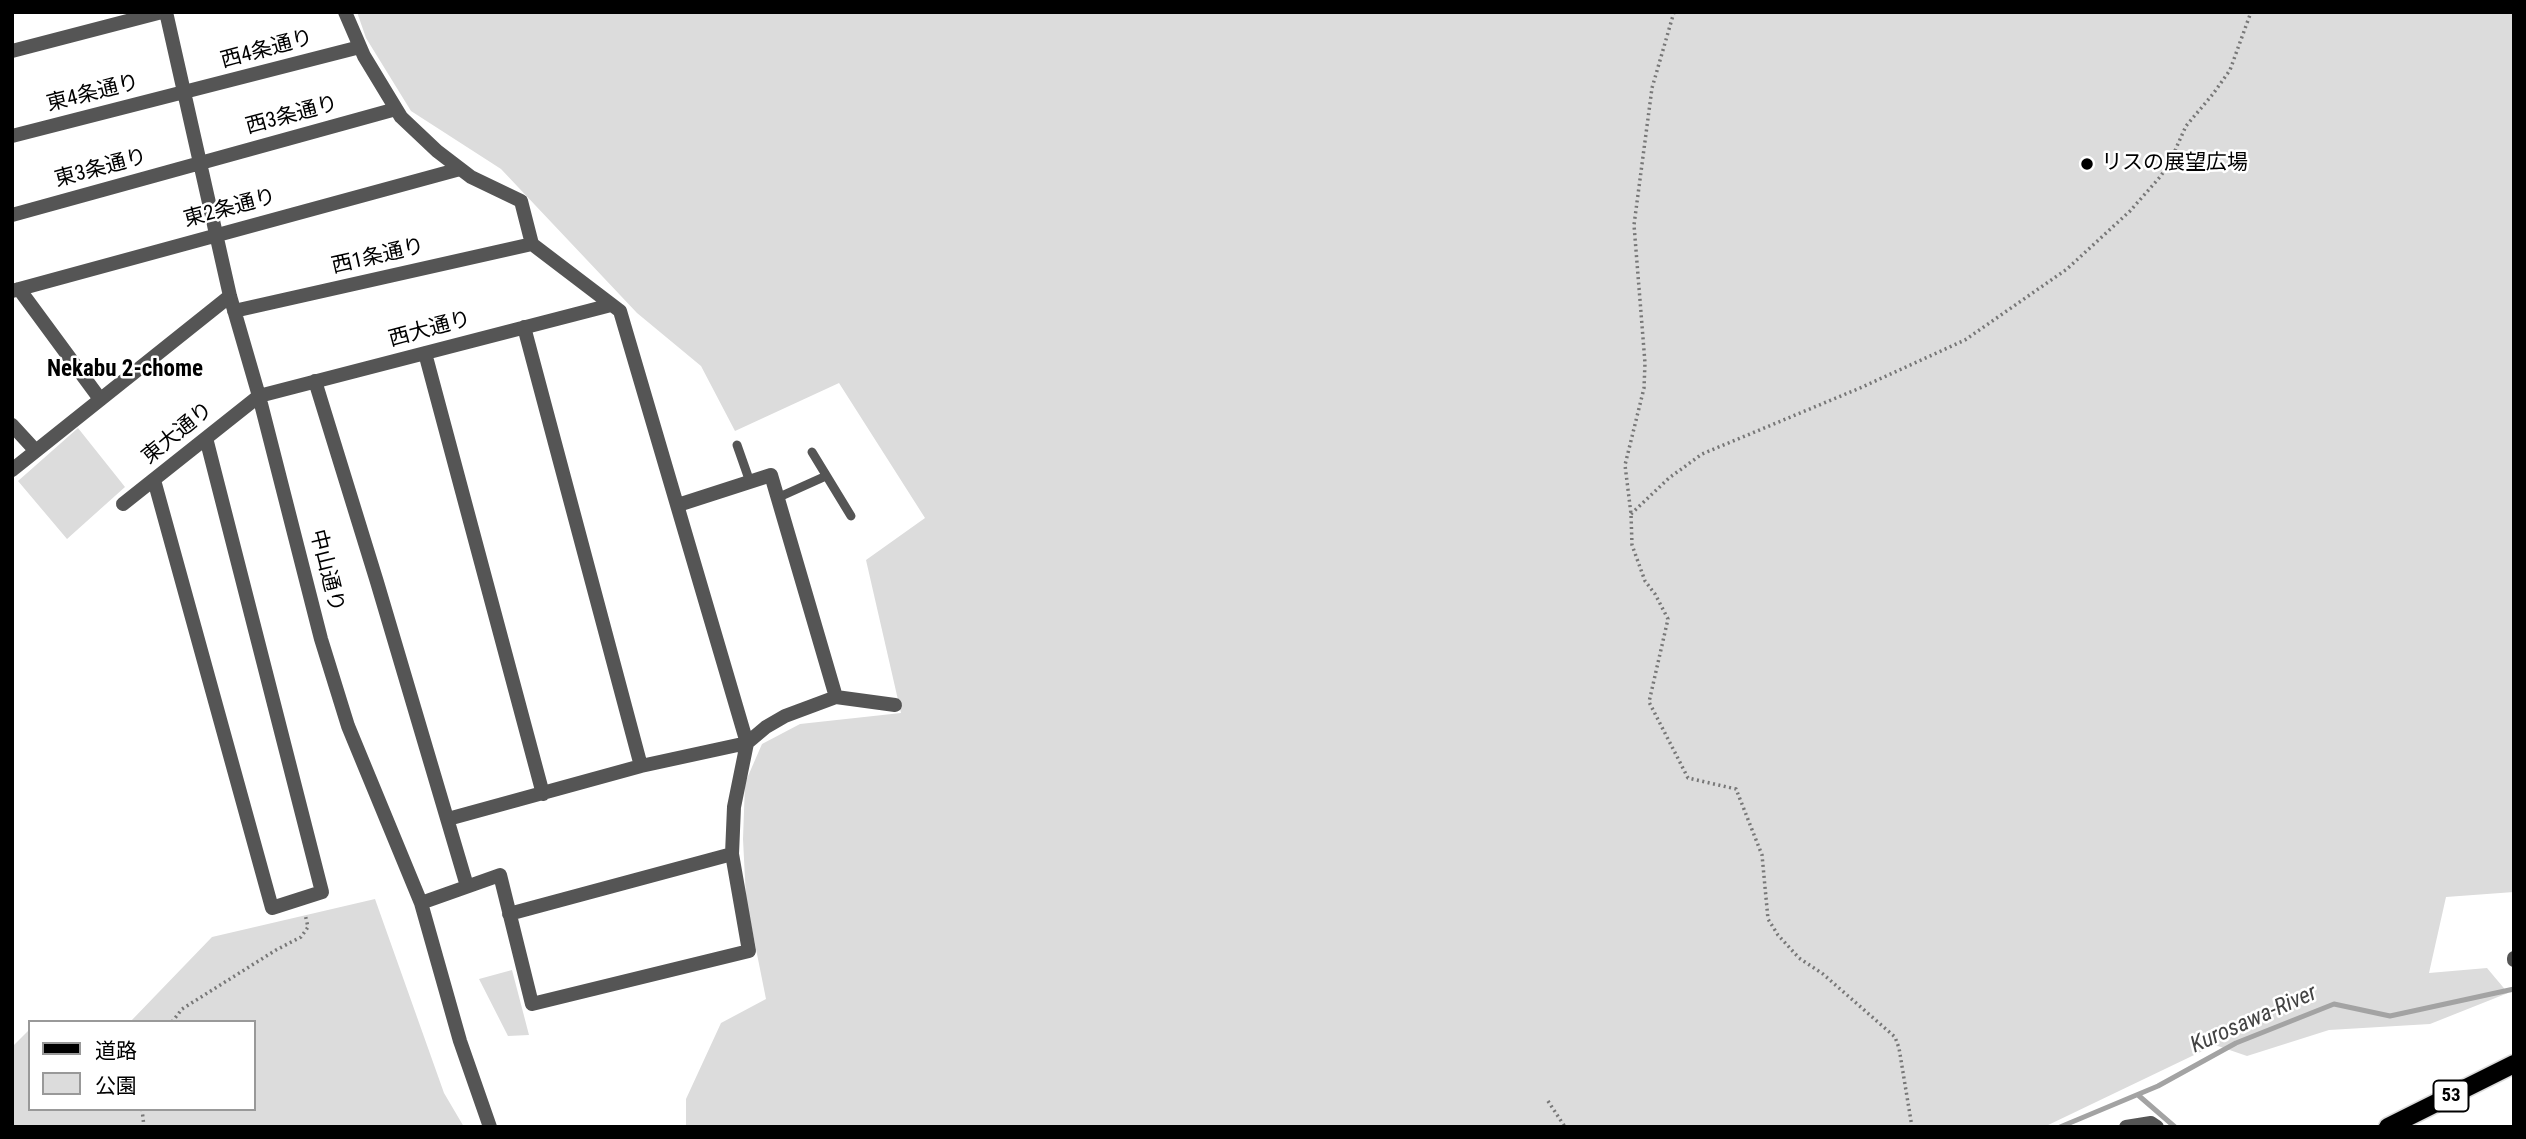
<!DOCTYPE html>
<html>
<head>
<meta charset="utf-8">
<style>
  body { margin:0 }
  #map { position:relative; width:2526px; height:1139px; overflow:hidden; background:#fff; font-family:"Roboto Condensed","Noto Sans JP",sans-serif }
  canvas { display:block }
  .frame { position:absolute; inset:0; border:14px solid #000; pointer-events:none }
  .legend { position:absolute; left:28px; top:1020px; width:228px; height:91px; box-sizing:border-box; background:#fff; border:2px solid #999; margin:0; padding:9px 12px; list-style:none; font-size:21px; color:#000 }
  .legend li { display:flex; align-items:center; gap:14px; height:35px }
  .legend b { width:35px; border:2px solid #999 }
</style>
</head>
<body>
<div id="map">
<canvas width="2526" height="1139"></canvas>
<div class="frame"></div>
<ul class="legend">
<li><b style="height:9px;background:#000"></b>道路</li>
<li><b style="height:19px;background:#dcdcdc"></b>公園</li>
</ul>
</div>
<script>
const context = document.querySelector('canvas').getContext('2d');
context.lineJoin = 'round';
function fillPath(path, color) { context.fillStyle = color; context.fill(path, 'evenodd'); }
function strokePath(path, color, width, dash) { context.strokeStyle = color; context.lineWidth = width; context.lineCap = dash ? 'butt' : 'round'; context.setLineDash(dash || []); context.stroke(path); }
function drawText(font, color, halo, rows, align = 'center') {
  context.font = font + ' "Roboto Condensed","Noto Sans JP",sans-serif'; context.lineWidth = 5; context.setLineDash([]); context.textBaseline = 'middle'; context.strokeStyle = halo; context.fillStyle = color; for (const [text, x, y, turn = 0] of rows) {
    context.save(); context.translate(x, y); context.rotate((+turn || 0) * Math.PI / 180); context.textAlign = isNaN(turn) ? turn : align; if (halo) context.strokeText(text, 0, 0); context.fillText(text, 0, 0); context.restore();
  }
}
fillPath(new Path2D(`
  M357 12H2514V892L2446 897 2429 973 2487 968 2508 993 2430 1024 2329 1030 2247 1056 2215 1045 2044 1127H686V1099L721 1023 766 999 746 899 743 839 745 783 762 744 800 724 901 713 866 560 925 518 839 383 735 431 701 366 637 313 501 169 411 111 366 38Z
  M78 428 125 487 67 539 18 481Z
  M375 899 444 1093 464 1127H12V1047L30 1029V1109H254V1022H130L212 937Z
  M512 970 529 1035 508 1036 479 979Z`), '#dcdcdc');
strokePath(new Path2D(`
  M2138 1095 2175 1127
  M2060 1127 2158 1086 2236 1043 2334 1004 2390 1016 2514 989`), '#a3a3a3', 5);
const primary = new Path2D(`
  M2388 1127 2514 1064`);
strokePath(primary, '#dbdbdb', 21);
strokePath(new Path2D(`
  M1674 12 1652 88 1634 225 1645 363 1644 388 1625 465 1631 514 1632 545 1645 581 1655 594 1668 619 1649 702 1688 778 1736 789 1762 855 1768 919 1778 935 1799 958 1823 974 1895 1037 1899 1048 1912 1127
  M1631 514 1669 478 1702 454 1860 388 1965 340 2067 269 2130 211 2160 177 2169 164 2186 126 2213 94 2230 70 2251 12
  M172 1022 182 1009 276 950 301 937 308 927 305 914
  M1548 1101 1565 1127
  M142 1109 144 1127`), '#777', 3.5, [2, 3.5]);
strokePath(new Path2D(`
  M737 445 750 482
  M812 452 851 516
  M777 498 826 476`), '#555', 9);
strokePath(new Path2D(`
  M166 12 230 296 259 396 321 639 348 726 421 903 460 1041 490 1127
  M345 12 364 56 401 117 437 151 471 177 521 201 532 244 620 311 747 743 641 766 448 819
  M12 51 162 12
  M12 136 360 47
  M12 215 396 109
  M19 289 100 399
  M12 291 460 169
  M234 311 532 244
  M524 327 641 766
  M425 353 543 794
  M315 381 377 582 467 886
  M12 425 35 450
  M12 470 230 296
  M154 480 272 908 322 892 206 438
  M123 504 259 396 611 305
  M678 505 771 475 836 697
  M421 903 500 875 532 1004 749 951 732 854 734 807 747 743 766 727 785 716 836 697 895 705
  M509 914 732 854
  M2514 958V960
  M2126 1127 2151 1123 2157 1127`), '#555', 14);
strokePath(primary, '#000', 18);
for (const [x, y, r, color] of [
  [2087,164,7,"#000"]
]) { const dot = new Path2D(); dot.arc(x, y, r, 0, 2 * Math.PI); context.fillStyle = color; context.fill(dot); strokePath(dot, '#fff', 2.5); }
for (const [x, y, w] of [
  [2451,1096,35]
]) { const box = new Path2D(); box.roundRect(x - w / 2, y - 15.5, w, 31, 5); context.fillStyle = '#fff'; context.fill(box); strokePath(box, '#000', 2); }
drawText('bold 19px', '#000', null, [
  ["53",2451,1096]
]);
drawText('21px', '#000', '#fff', [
  ["西4条通り",267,50,-15],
  ["東4条通り",93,94,-14],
  ["西3条通り",292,116,-15],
  ["東3条通り",101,169,-15],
  ["東2条通り",230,209,-15],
  ["西1条通り",378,257,-13],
  ["西大通り",430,330,-15],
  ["東大通り",178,434,-39],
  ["中山通り",326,571,76]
]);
drawText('21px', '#000', '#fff', [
  ["リスの展望広場",2101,164]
], 'left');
drawText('bold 23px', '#000', '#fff', [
  ["Nekabu 2-chome",125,370]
]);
drawText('italic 23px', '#444', '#fff', [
  ["Kurosawa-River",2254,1020,-24]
]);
</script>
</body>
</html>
